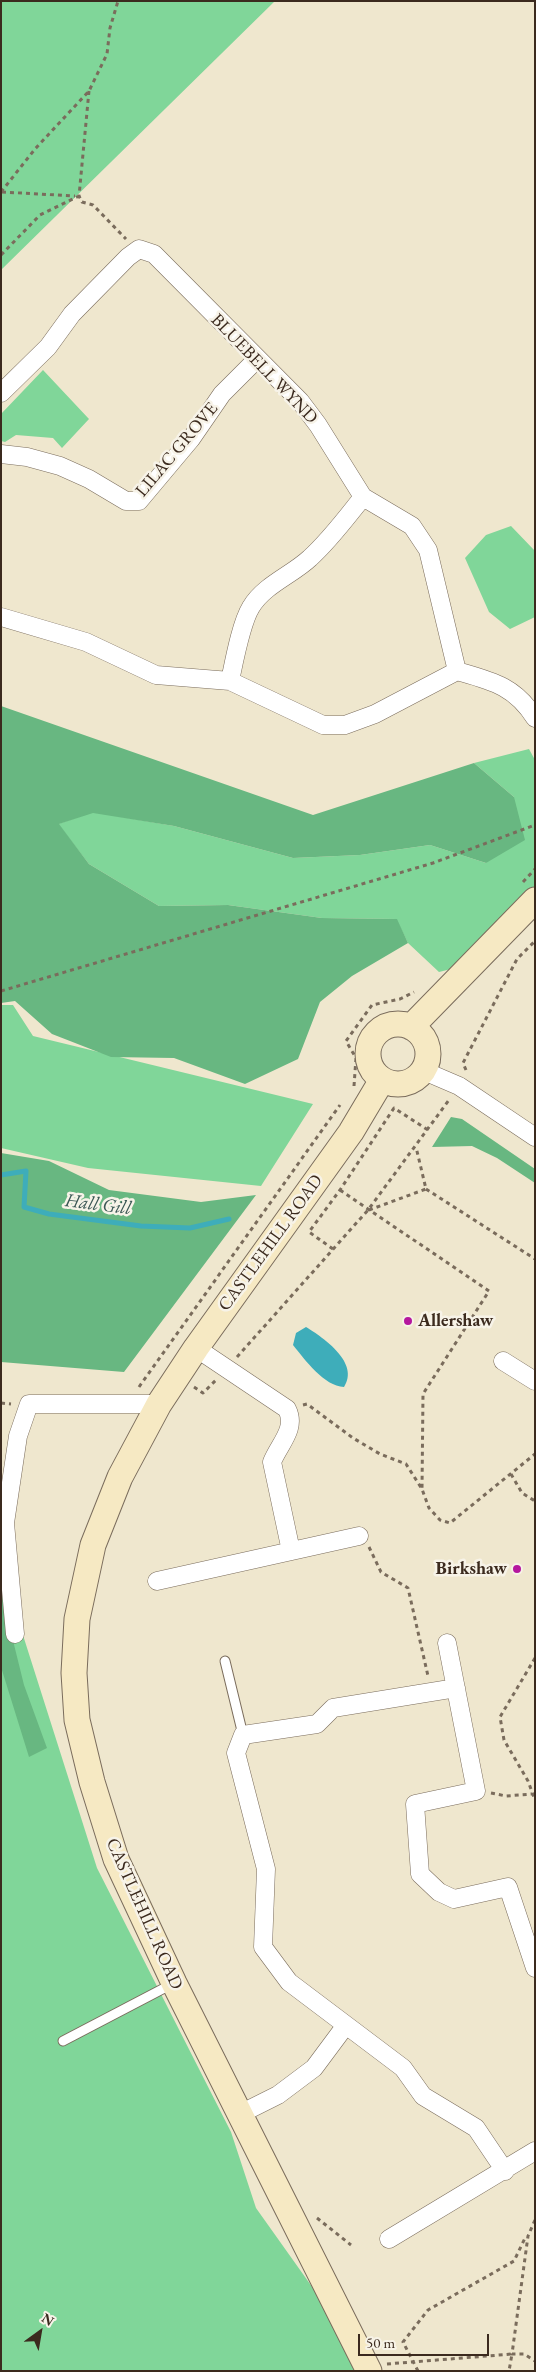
<!DOCTYPE html>
<html>
<head>
<meta charset="utf-8">
<style>
  body { margin:0 }
  #map { position:relative; width:536px; height:2372px; overflow:hidden; background:#efe7ce; font-family:"EB Garamond",serif }
  canvas { display:block }
  .frame { position:absolute; inset:0; border:2px solid #3b2a1e; pointer-events:none }
  .north { position:absolute; left:15px; top:2307px; width:50px; height:50px; -webkit-text-stroke:4px #f7f3e8; paint-order:stroke; rotate:32deg; font-size:14px; font-weight:700; line-height:20px; text-align:center; color:#3b2a1e }
  .north::after { content:''; display:block; margin:auto; width:18px; height:22px; background:#3b2a1e; clip-path:polygon(50% 0,100% 100%,50% 72%,0 100%) }
  .scale { position:absolute; left:358px; top:2334px; width:131px; height:22px; box-sizing:border-box; border:2px solid #3b2a1e; border-top:0; padding-left:6px; font-size:15px; line-height:18px; white-space:nowrap; color:#3b2a1e; -webkit-text-stroke:4px #f7f3e8; paint-order:stroke }
</style>
</head>
<body>
<div id="map">
<canvas width="536" height="2372"></canvas>
<div class="frame"></div>
<div class="north">N</div>
<div class="scale">50 m</div>
</div>
<script>
const context = document.querySelector('canvas').getContext('2d');
context.lineJoin = 'round';
function fillPath(path, color) { context.fillStyle = color; context.fill(path, 'evenodd'); }
function strokePath(path, color, width, dash) { context.strokeStyle = color; context.lineWidth = width; context.lineCap = dash ? 'butt' : 'round'; context.setLineDash(dash || []); context.stroke(path); }
function drawText(font, color, halo, rows, align = 'center') {
  context.font = font + ' "EB Garamond",serif'; context.lineWidth = 5; context.setLineDash([]); context.textBaseline = 'middle'; context.strokeStyle = halo; context.fillStyle = color; for (const [text, x, y, turn = 0] of rows) {
    context.save(); context.translate(x, y); context.rotate((+turn || 0) * Math.PI / 180); context.textAlign = isNaN(turn) ? turn : align; if (halo) context.strokeText(text, 0, 0); context.fillText(text, 0, 0); context.restore();
  }
}
fillPath(new Path2D(`
  M1 1H275L1 270Z
  M43 370 89 419 62 448 53 438 16 435 5 442 1 441V414Z
  M511 526 535 551V617L510 629 489 612 465 558 486 535Z
  M529 749 535 760V887L463 966 439 972 408 943 396 919 322 918 228 905 159 906 89 864 58 824 93 812 174 826 293 858 360 855 430 845 486 863 514 797 474 763Z
  M1 1005H13L33 1036 313 1104 261 1186 88 1168 1 1148Z
  M1 1566 97 1868 231 2132 256 2208 315 2291 358 2371H1Z`), '#80d699');
fillPath(new Path2D(`
  M1 706 313 815 474 763 514 797 525 840 486 863 430 845 360 855 293 858 174 826 93 813 59 824 89 864 159 906 228 905 322 918 397 919 408 943 352 976 320 1002 298 1059 245 1084 174 1058 111 1057 52 1034 15 1001 1 1003Z
  M451 1117 462 1119 535 1169V1183L497 1158 472 1146 432 1147Z
  M1 1153 49 1161 109 1190 201 1202 256 1195 124 1372 1 1362Z
  M1 1592 24 1685 47 1748 29 1757 1 1667Z`), '#68b781');
fillPath(new Path2D(`
  M306 1327C324 1338 360 1363 344 1387 324 1386 305 1360 293 1345L296 1333Z`), '#3eadba');
strokePath(new Path2D(`
  M1 1175 26 1171 24 1207 49 1214 141 1226 190 1228 229 1219`), '#3eadba', 5);
const lane = new Path2D(`
  M225 1661 243 1735
  M63 2041 174 1983`);
const street = new Path2D(`
  M1 393 48 347 72 314 128 257 139 249 154 254 300 401 318 425 363 497 412 526 428 550 457 671
  M1 454 27 457 60 466 89 479 126 501H139L191 439 222 394 256 360
  M1 617 86 642 156 675 230 681 323 725H345L375 714 457 671C492 681 515 686 535 718
  M230 681C234 662 241 623 251 607 264 585 292 575 310 558 330 540 346 518 363 497
  M424 1071 459 1086 535 1137
  M196 1348 287 1409C297 1429 279 1444 272 1462L291 1551
  M503 1361 535 1381
  M157 1581 359 1536
  M15 1634 5 1523 18 1436 29 1404H159
  M447 1643 476 1791 415 1804 420 1874 439 1892 454 1899 508 1887 535 1968
  M456 1688 333 1708 317 1724 243 1735 236 1753 266 1869 263 1947 289 1982 403 2068 423 2096 476 2128 505 2171
  M240 2114 278 2095 314 2068 346 2025
  M389 2239 535 2151`);
const secondary = new Path2D(`
  M368 1054a30 30 0 1 1 60 0a30 30 0 1 1-60 0Z
  M411 1027 535 900
  M369 2371 174 1983 116 1859 92 1782 77 1720 74 1673 77 1619 93 1545 120 1477 159 1404 196 1348 351 1132 382 1080`);
strokePath(lane, '#7a6c5c', 11);
strokePath(street, '#7a6c5c', 19);
strokePath(secondary, '#7a6c5c', 27);
strokePath(new Path2D(`
  M89 91 79 196 82 202 93 205 126 239
  M1 192 35 149 89 91 107 54 110 28 118 1
  M2 192 75 196
  M1 255 40 215 79 196
  M523 882 535 869
  M1 991 433 863 535 825
  M466 1070 463 1063 517 959 535 941
  M354 1086 356 1058 346 1041 372 1005 400 999 414 992
  M426 1189 535 1259
  M340 1190 489 1291 423 1394 422 1489
  M369 1210 426 1189 416 1147
  M333 1249 309 1232 340 1190 394 1108 428 1130
  M237 1357 368 1210 449 1100
  M139 1387 340 1105
  M194 1387 203 1393 216 1380
  M1 1403 11 1404
  M303 1405 307 1404 353 1438 380 1454 406 1464 422 1489 429 1508 440 1520 450 1523 535 1454
  M511 1474 522 1493 535 1501
  M369 1547 381 1572 408 1588 428 1676
  M535 1658 500 1717 504 1740 528 1781 535 1800
  M491 1793 506 1796 532 1794
  M317 2218 351 2245
  M535 2220 528 2236 512 2354H524L535 2361
  M387 2364 512 2354 509 2371
  M418 2371 403 2342 428 2310 514 2261 526 2236`), '#7a6c5c', 3, [4, 4]);
strokePath(lane, '#fff', 9);
strokePath(street, '#fff', 18);
strokePath(secondary, '#f6e9c3', 25);
for (const [x, y, r, color] of [
  [408,1321,5,"#b5179e"],
  [517,1569,5,"#b5179e"]
]) { const dot = new Path2D(); dot.arc(x, y, r, 0, 2 * Math.PI); context.fillStyle = color; context.fill(dot); strokePath(dot, '#f7f3e8', 2); }
drawText('18px', '#3b2a1e', '#f7f3e8', [
  ["BLUEBELL WYND",264,369,46],
  ["LILAC GROVE",177,450,-50],
  ["CASTLEHILL ROAD",271,1243,-54],
  ["CASTLEHILL ROAD",144,1914,66]
]);
drawText('bold 18px', '#3b2a1e', '#f7f3e8', [
  ["Allershaw",418,1321],
  ["Birkshaw",507,1569,"right"]
], 'left');
drawText('italic 19px', '#3c5855', '#f7f3e8', [
  ["Hall Gill",98,1205,7]
]);
</script>
</body>
</html>
